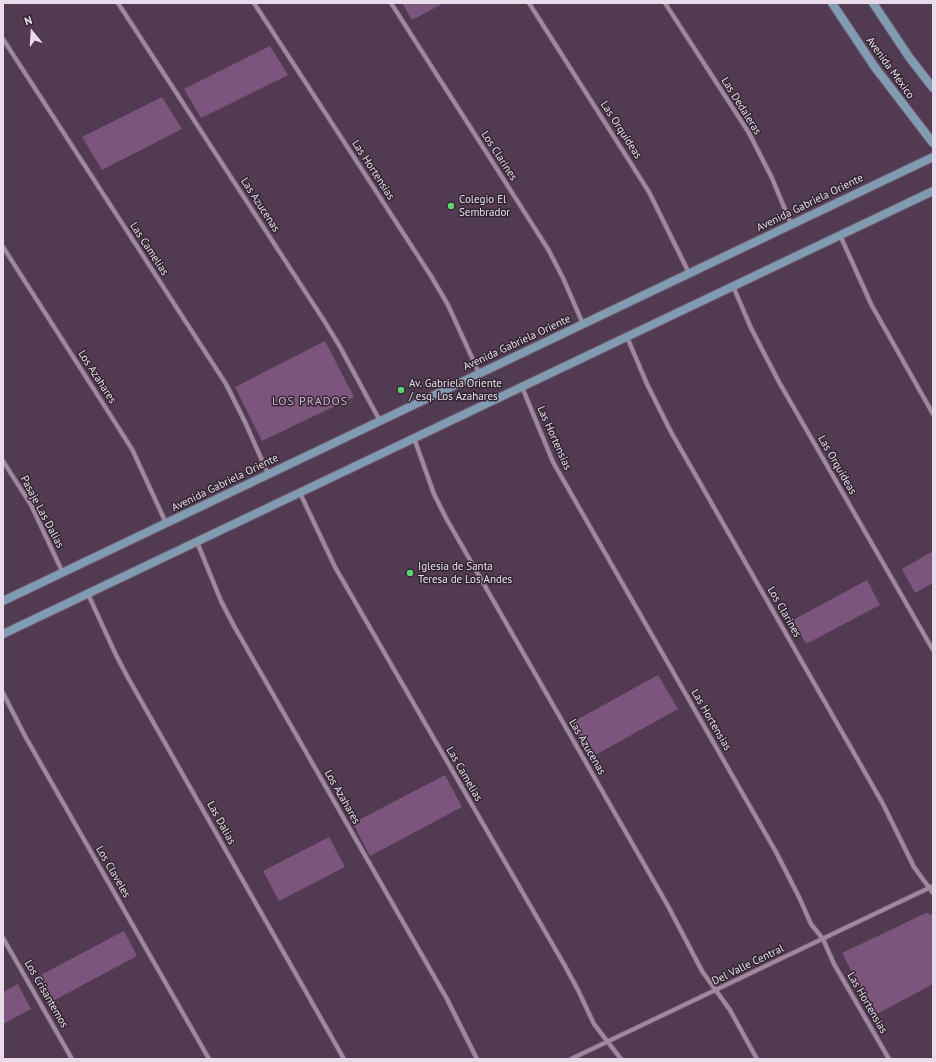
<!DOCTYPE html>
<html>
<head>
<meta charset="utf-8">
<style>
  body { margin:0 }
  #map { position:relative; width:936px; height:1062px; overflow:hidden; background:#523a53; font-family:"PT Sans",sans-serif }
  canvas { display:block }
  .frame { position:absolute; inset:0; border:4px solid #eadbea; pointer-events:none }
  .north { position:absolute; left:12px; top:12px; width:40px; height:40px; -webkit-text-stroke:3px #312631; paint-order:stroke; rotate:342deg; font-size:11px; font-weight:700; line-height:16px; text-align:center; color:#eadbea }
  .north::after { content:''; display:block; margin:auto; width:14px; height:18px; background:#eadbea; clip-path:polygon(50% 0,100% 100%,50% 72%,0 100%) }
</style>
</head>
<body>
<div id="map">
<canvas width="936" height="1062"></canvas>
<div class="frame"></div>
<div class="north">N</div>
</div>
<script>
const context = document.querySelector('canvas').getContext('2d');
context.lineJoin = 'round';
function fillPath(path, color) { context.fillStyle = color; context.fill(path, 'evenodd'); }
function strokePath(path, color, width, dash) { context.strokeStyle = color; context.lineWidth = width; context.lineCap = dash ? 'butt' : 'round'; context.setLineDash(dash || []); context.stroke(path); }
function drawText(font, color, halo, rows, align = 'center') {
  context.font = font + ' "PT Sans",sans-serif'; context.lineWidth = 3; context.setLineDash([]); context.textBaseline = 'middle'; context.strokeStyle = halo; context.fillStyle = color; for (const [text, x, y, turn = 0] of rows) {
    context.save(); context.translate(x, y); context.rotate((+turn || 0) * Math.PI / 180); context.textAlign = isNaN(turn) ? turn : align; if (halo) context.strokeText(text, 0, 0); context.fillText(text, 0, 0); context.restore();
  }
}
fillPath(new Path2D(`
  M402 3H444L412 20Z
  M270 46 288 75 201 118 184 89Z
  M162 97 182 129 102 170 82 137Z
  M325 341 354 397 262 441 235 387Z
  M933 551V583L915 593 902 569Z
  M867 580 880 605 806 644 793 620Z
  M658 675 678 709 590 758 571 723Z
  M445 775 462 807 370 856 353 823Z
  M329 837 345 867 279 901 263 871Z
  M926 913 933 915V984L875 1015 842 953Z
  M124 931 137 956 49 1003 35 978Z
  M18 984 31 1009 3 1024V992Z`), '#7b557b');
const street = new Path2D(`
  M118 3 323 319 339 345 380 421
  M254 3 431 276 448 305 479 373
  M391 3 548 249 563 278 583 324
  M529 3 649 192 689 273
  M665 3 749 133 772 178 791 224
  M3 39 226 384 245 422 268 474
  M840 235 871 304 933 414
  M3 247 132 449 166 523
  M733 286 751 328 779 382 933 650
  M627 337 647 384 671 432 883 804 914 867 933 893
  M522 387 553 462 776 852 799 897 811 924 823 939 834 964 889 1059
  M414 438 434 494 446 518 668 906 702 971 730 1010 757 1059
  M3 461 31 505 63 573
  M300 493 335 567 565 966 578 990 594 1024 621 1059
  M197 542 221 601 234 626 447 999 477 1059
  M88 594 116 655 127 676 344 1059
  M3 693 25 736 209 1059
  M3 938 72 1059
  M571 1059 933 886`);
const secondary = new Path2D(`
  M832 3 874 66 933 143
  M873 3 909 57 933 88
  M3 601 933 157
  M3 634 933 191`);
strokePath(street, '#6d596d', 5.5);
strokePath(secondary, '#6d596d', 10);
strokePath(street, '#a287a2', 4);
strokePath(secondary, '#819bb2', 8);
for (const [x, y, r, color] of [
  [451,206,4,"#5ed56c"],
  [401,390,4,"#5ed56c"],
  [410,573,4,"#5ed56c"]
]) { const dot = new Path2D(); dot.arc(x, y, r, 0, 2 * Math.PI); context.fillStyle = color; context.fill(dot); strokePath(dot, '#312631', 1.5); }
drawText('11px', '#eadbea', '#312631', [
  ["Avenida México",890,68,54],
  ["Las Dedaleras",741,106,58],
  ["Las Orquídeas",621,130,57],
  ["Los Clarines",499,156,57],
  ["Las Hortensias",373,170,57],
  ["Avenida Gabriela Oriente",810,203,-26],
  ["Las Azucenas",260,205,57],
  ["Las Camelias",149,249,57],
  ["Avenida Gabriela Oriente",517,343,-25],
  ["Los Azahares",97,377,57],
  ["Las Hortensias",554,438,66],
  ["Las Orquídeas",837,465,60],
  ["Avenida Gabriela Oriente",225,483,-26],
  ["Pasaje Las Dalias",42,512,62],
  ["Los Clarines",784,612,60],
  ["Las Hortensias",711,720,60],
  ["Las Azucenas",587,747,60],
  ["Las Camelias",464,774,60],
  ["Los Azahares",342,797,60],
  ["Las Dalias",221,823,61],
  ["Los Claveles",113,872,60],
  ["Del Valle Central",748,965,-26],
  ["Los Crisantemos",46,994,60],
  ["Las Hortensias",867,1003,60]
]);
drawText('11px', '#eadbea', '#312631', [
  ["Colegio El",459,200],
  ["Sembrador",459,213],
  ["Av. Gabriela Oriente",409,384],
  ["/ esq. Los Azahares",409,397],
  ["Iglesia de Santa",418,567],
  ["Teresa de Los Andes",418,580]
], 'left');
context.letterSpacing = '1px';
drawText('12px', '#d1b4d1', '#312631', [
  ["LOS PRADOS",310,402]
]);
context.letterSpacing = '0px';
</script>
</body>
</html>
